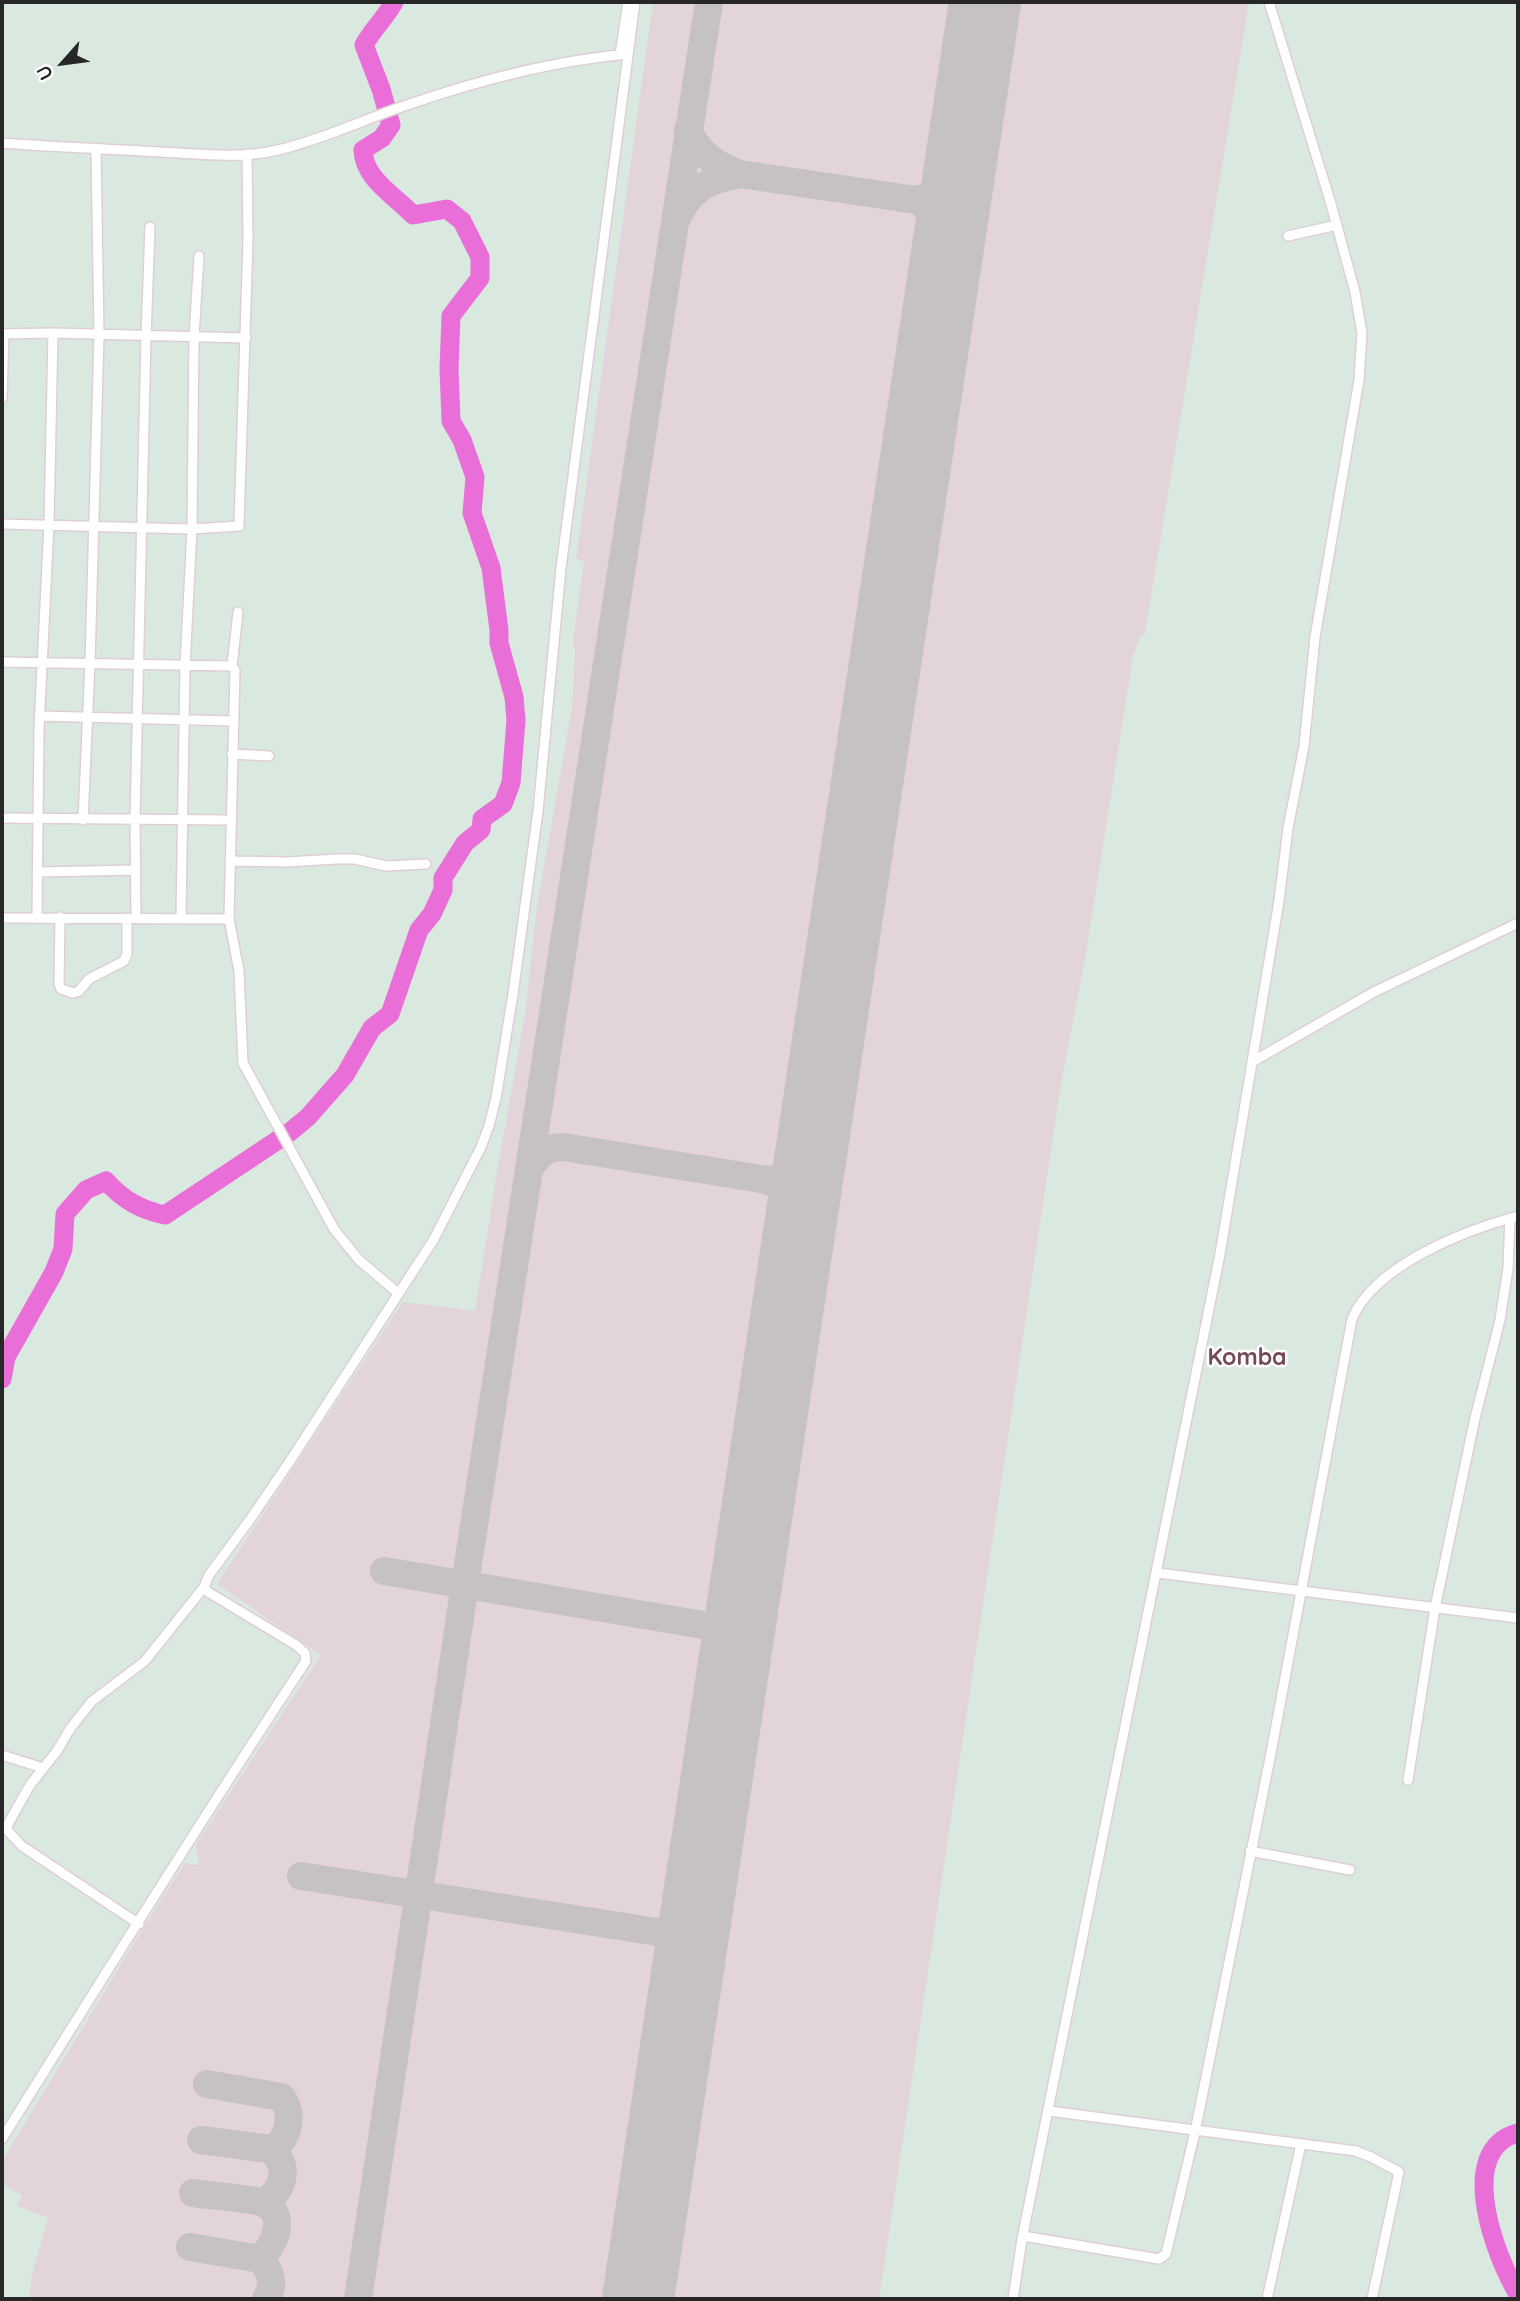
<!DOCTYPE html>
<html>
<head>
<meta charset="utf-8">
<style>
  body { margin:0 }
  #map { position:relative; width:1520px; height:2301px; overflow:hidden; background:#d9e9e0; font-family:Quicksand,sans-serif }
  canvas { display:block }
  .frame { position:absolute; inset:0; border:4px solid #272727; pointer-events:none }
  .north { position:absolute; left:28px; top:28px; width:70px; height:70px; -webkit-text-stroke:5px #fff; paint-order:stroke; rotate:242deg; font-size:19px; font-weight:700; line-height:28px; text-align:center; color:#272727 }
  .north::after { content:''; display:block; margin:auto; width:24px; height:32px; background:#272727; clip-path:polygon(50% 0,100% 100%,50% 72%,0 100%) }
</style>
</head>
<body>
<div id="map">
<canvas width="1520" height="2301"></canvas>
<div class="frame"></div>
<div class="north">U</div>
</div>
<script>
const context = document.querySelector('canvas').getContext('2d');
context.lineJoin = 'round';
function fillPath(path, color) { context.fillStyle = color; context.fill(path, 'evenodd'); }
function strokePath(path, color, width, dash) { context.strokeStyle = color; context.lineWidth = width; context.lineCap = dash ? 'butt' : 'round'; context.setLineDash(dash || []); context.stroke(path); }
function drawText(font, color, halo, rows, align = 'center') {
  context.font = font + ' Quicksand,sans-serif'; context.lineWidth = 5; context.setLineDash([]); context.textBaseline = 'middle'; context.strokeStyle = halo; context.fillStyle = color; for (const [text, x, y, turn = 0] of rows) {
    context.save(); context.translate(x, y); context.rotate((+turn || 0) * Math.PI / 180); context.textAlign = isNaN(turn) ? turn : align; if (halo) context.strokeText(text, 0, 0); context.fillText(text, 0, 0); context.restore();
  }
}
fillPath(new Path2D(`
  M653 2H1249L1145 633 1140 637 1133 656 1084 965 1061 1083 879 2299H29L32 2274 48 2218 16 2205 23 2196 2 2183V2161L136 1940 185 1863 199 1865 196 1845 321 1655 217 1584 403 1302 475 1311 498 1165 525 1015 537 906 572 708 575 652 573 641 584 562 576 559Z`), '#e2d4d8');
strokePath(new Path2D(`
  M2 1379 6 1357 54 1272 63 1249 65 1214 86 1190 106 1181C123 1200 141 1210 165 1215L290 1132 308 1117 345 1075 372 1028 390 1014 419 930 432 914 443 890V878L465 843 481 830 482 819 503 804 511 783 516 720 514 697 499 643V630L491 568 472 513 475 477 462 440 451 421 449 369 451 316 480 278V257L462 221 447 209 413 215C394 195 364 179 363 150L382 138 391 125 381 89 364 45C373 29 386 17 394 2
  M1518 2133C1454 2150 1496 2258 1518 2294`), '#e96ed8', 19);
strokePath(new Path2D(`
  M688 130C699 154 716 165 740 174
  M676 220C690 188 708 180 740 174L916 200
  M948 245C948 224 934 210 916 200 937 196 950 186 960 169
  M529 1169C539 1154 546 1147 564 1147L761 1179
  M795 1259C799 1220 808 1191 761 1179 799 1184 804 1168 814 1136
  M384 1571 739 1631
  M301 1876 657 1932C678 1932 687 1921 698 1904
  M657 1932C680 1942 686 1957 686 1981
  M207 2084 281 2097C295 2112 289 2142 270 2149
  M201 2140 270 2149C291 2166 284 2189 264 2203
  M193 2193C209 2196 251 2198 263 2203 289 2214 274 2246 260 2259
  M190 2247 260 2259C272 2272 275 2284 266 2299
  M358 2299 465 1584 709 2`), '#c5c2c1', 28);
strokePath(new Path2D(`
  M638 2299 985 2`), '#c5c2c1', 72);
const street = new Path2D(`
  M620 55 628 2
  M2 143C55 147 108 149 161 152 200 154 240 159 278 150 321 140 363 120 404 106 476 81 551 61 627 54
  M1288 236 1337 225
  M2 334 53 333 246 338
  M2 398 4 334
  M2 524 192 529 239 526 248 239 247 154
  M238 612 232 666 235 670 229 919 239 971 243 1063 334 1229 359 1260 398 1293
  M2 662 232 666
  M40 716 233 721
  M232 754 269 756
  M2 818 231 820
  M83 820 90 663 99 335 96 149
  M230 861 287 862 336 859H355L386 866 426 864
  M37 872 136 870
  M37 917 39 728 49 524 53 333
  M60 917 59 984 61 989 73 993 79 991 89 979 124 961 127 954V918
  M181 917 185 666 192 529 194 337 199 256
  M2 918 229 919
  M136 918 135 819 146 337 150 227
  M1252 1062 1374 992 1518 923
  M1158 1573 1518 1618
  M2 1755 43 1768
  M1408 1780 1435 1608 1475 1418 1500 1320 1508 1268 1510 1218
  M1250 1851 1350 1870
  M139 1924 22 1846 7 1830 8 1824 30 1785 57 1751 70 1729 91 1702 145 1661 204 1587 209 1575 249 1521 290 1461 434 1239 481 1147 489 1126 496 1098 513 994 538 811 561 568 635 2
  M1049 2111 1356 2151 1371 2157 1399 2172 1372 2299
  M2 2139C102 1979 202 1819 306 1661L305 1653 296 1645 208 1592 204 1587
  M1023 2236 1159 2259 1166 2254 1195 2132 1271 1753 1352 1319C1375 1265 1465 1230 1518 1216
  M1013 2299 1022 2239 1220 1254 1279 901 1288 828 1304 746 1315 637 1359 380 1362 333 1355 292 1331 204 1269 2
  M1267 2299 1301 2144`);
strokePath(street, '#e0ced4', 12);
strokePath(street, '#fff', 9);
drawText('bold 23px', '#754a57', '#fff', [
  ["Komba",1247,1358]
]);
</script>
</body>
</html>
